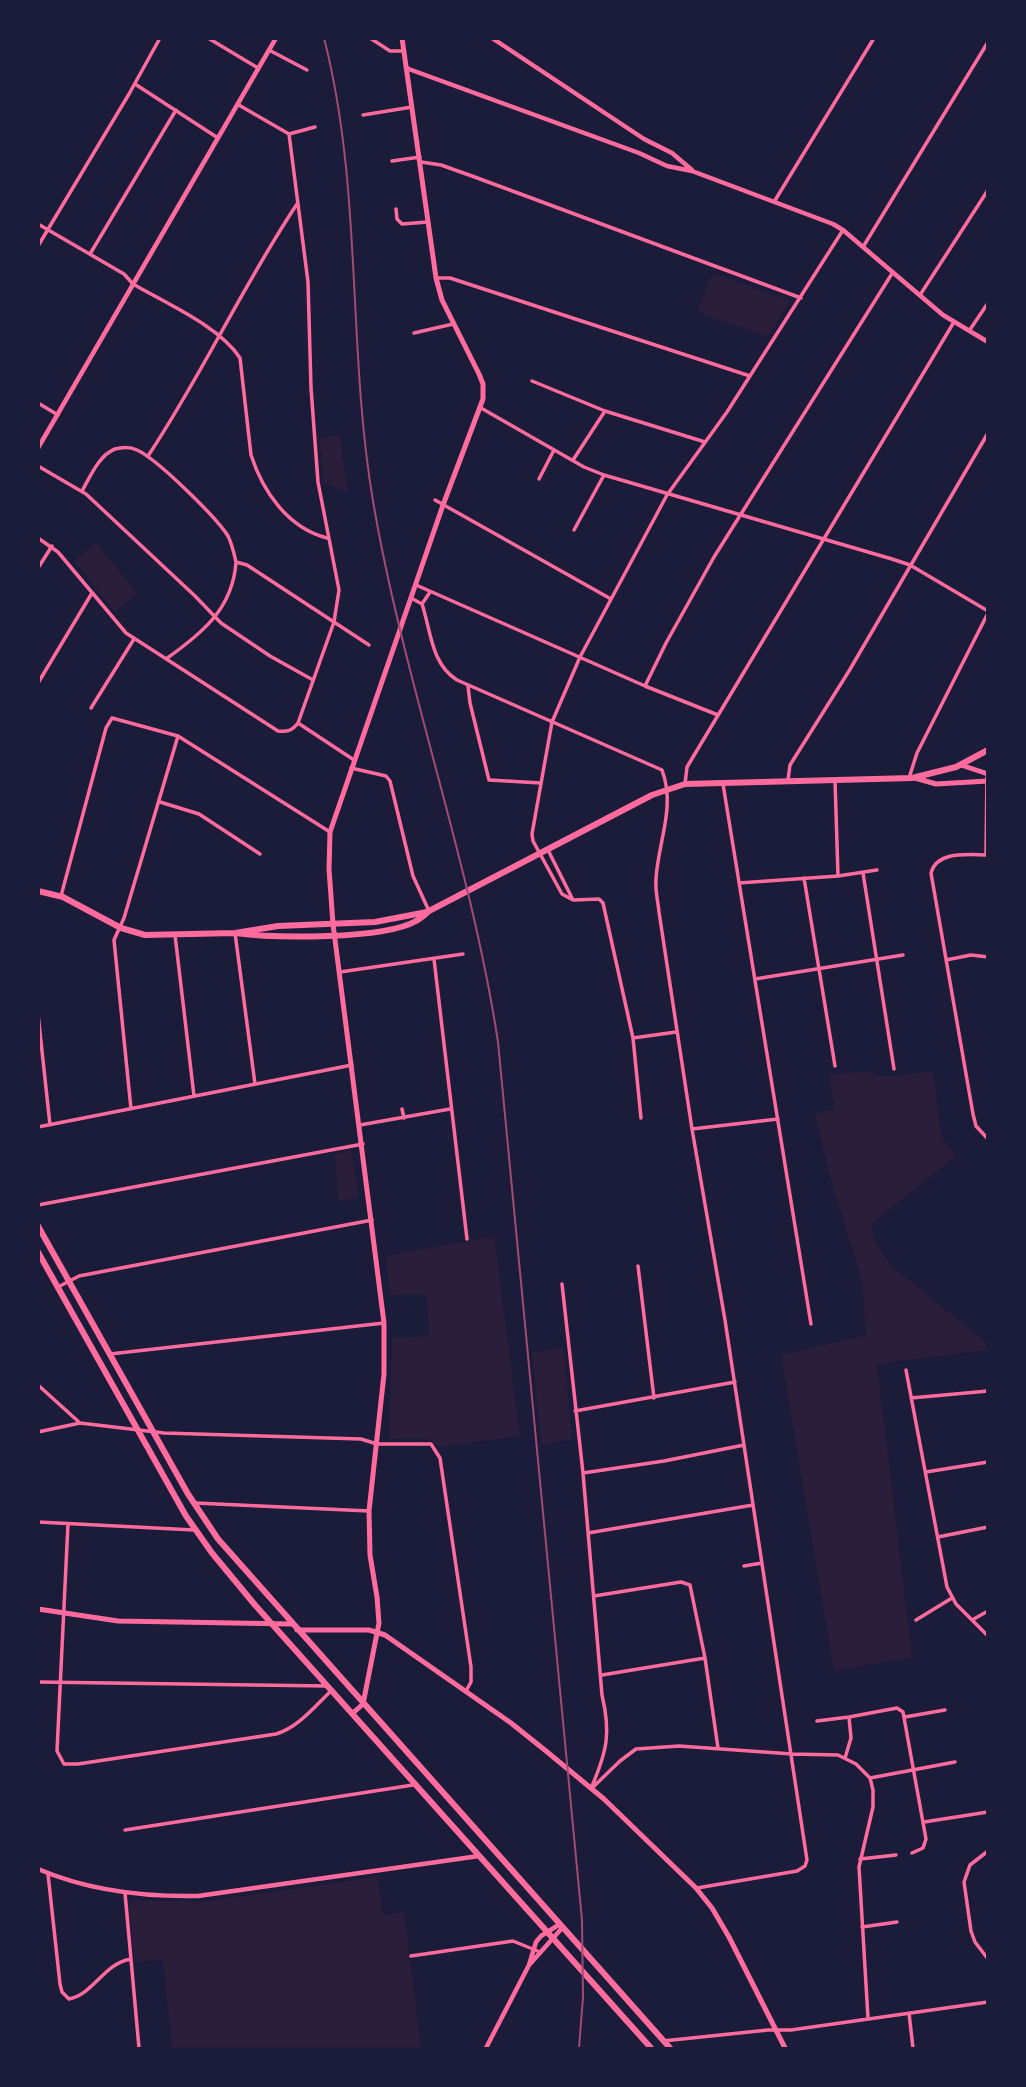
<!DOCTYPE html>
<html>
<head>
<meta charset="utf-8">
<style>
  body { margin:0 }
  #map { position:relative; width:1026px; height:2087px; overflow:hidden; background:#1b1b3a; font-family:"Archivo Narrow",sans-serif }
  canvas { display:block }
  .frame { position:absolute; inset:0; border:40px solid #1b1b3a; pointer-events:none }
</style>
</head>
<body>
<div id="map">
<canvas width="1026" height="2087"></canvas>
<div class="frame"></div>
</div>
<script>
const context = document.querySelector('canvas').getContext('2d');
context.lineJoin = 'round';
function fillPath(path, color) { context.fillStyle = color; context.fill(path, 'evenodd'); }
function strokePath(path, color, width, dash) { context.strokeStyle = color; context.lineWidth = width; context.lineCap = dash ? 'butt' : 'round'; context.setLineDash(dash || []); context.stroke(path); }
fillPath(new Path2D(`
  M713 273 790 301 768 337 697 312Z
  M340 436 348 493 324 482 319 438Z
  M95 543 138 593 115 612 74 561Z
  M865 1071 884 1077 933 1071 941 1136 956 1156 871 1224 874 1239 890 1265 987 1343V1350L877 1364 912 1657 834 1671 781 1355 866 1335 862 1282 829 1173 815 1115 834 1108 829 1075Z
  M351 1150 359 1197 338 1201 335 1154Z
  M494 1236 520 1436 441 1447 425 1438 389 1439 392 1338 429 1336 427 1294 390 1295 386 1256Z
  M564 1348 572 1440 541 1444 532 1352Z
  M377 1877 383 1915 404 1912 421 2048H172L163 1960 135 1962 129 1909 130 1902 136 1900 200 1902Z`), '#2a1e3b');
strokePath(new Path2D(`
  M208 38 258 68
  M370 38 390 51H403
  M269 50 307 70
  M135 84 218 138
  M237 104 289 134 308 282 311 388 318 482 339 590 334 622 298 723
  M363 115 412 107
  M289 134 315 127
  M392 161 420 157
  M421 162 441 165 472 176 801 298
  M774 202 874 38
  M396 209 397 219 402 224 428 222
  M38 224 124 274 133 284C167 304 219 326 240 358L251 455C263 492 288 528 327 538
  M38 246 129 94 160 38
  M863 247 988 42
  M90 254 176 110
  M436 278H450L750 376
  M920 295 988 190
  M969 331 988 303
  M414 333 453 324
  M532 381 605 411
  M38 403 58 415
  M481 408 584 467 604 475 892 559 910 565 988 611
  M148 456C202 375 243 285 297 204
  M573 460 605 411 705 442
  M38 466 86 494 195 596 221 623 270 656 313 680
  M539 479 554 450
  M82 491C90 477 99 455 115 449 122 447 131 447 137 450 157 459 216 517 228 536 232 544 234 553 236 562L247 565 369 645
  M435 500 611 599
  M574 530 604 475
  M38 538 58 552 126 633 278 731C287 732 292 731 298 723L354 760
  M38 568 52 546
  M416 585 645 686 718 715
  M411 598 422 604C431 631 431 664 457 680L662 770C676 807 658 842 656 879 655 890 658 902 659 912L692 1129 725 1320 807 1860 805 1866 797 1871 697 1888
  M422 604 430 592
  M166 659C201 634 233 609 236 562
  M38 683 92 593
  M468 686 470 703 489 780 541 783
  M645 686 666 643 714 557 893 272
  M91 708 134 639
  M351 768 386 776 390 781 413 876 429 911
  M909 778 917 753 988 613
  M788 780 790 765 849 671 988 433
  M835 780 838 876
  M685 784 687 767 954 322
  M723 784 811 1324
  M160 802 199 814 260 854
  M548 850 572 898
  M986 855 987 774
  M988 855C969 855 937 850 931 873L973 1114 976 1126 988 1139
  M863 873 894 1069
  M804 878 835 1066
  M739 883 838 876 877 870
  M61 896 106 728 112 718 178 736 330 832
  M235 933 255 1084
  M175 935 194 1096
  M434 959 467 1239
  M946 960 971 955 988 957
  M340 972 463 954
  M755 979 903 955
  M38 1014 50 1125
  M633 1038 676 1032
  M131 1109 114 940 124 918 178 736
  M402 1109 404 1118
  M641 1118 633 1038 603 903 599 899 573 900 562 894 533 841 532 834 552 722 580 657 667 495 727 412 843 230
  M360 1125 450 1109
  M38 1127 352 1065
  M692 1129 778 1119
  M38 1205 363 1144
  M638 1266 654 1398
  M562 1284 583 1473 602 1695C611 1733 607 1751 592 1786
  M58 1287 79 1276 372 1220
  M110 1354 384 1323
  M906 1370 947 1587 956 1604 988 1636
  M38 1385 80 1423
  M911 1398 988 1391
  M575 1411 735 1382
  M38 1432 80 1423 164 1433 361 1439 377 1444H431L440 1458 471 1667V1682L466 1691
  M926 1472 988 1462
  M583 1473 664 1461 744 1445
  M195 1503 369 1511
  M38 1522 194 1530
  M68 1524 57 1751 64 1764H78L276 1734C298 1728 316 1705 332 1690
  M588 1533 753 1505
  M938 1537 988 1527
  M744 1566 762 1563
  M594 1596 681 1582 690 1585 705 1658 718 1748
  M916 1620 952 1598
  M972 1620 988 1611
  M602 1675 705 1658
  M38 1682 327 1686
  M905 1717 945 1710
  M817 1721 849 1717
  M845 1758 851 1738 849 1717 897 1708 903 1712 926 1839 923 1848 912 1853
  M870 1778 955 1762
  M592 1788 620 1761 636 1749 679 1746 792 1754 838 1755 856 1764 870 1778 873 1790V1807L859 1867 868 2018
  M924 1822 988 1812
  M125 1830 413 1785
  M988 1851 970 1865 964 1882 971 1931 975 1942 988 1959
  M860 1859 896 1855
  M48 1874 60 1984 62 1992 69 1999C94 1994 104 1963 131 1959
  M125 1893 139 2048
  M862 1927 897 1922
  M411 1956 513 1941 540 1952
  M909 2013 913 2048
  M663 2041 768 2030H791L988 2002`), '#ff6b9d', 3.5);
strokePath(new Path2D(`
  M492 38 644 139 672 153 692 170
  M406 68 639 153 667 166 692 171 833 224 843 230 943 315 988 342
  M38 448 276 38
  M38 1869C89 1891 144 1897 198 1896L479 1856
  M530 1964 563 1927
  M486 2048 529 1965 536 1942 541 1936 560 1924`), '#ff6b9d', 4.5);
strokePath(new Path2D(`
  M961 765 988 774
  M915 778 936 784 988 781
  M38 1609 118 1621 292 1624
  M297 1630H369L385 1635 511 1723 546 1751 604 1799 696 1888 712 1908 729 1937 785 2048
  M353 1713 363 1704 379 1623 377 1597 370 1555 369 1511 384 1374V1323L333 924 329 869 330 832 443 505 483 399V384L479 374 442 300 436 278 402 38`), '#ff6b9d', 5);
strokePath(new Path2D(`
  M38 891 63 897 121 928 145 935 235 933 278 926 375 922 427 912
  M235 933C273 938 383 940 416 921 420 919 425 915 429 911L652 795 685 784 912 778 956 767 988 750
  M38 1226 188 1494 218 1539 670 2048
  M38 1252 186 1516 212 1553 255 1605 651 2048`), '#ff6b9d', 6);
strokePath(new Path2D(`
  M324 38C363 190 347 348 373 501 404 683 470 859 498 1042L582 1920 583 1997 579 2048`), '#a44b75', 2);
</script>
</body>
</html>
